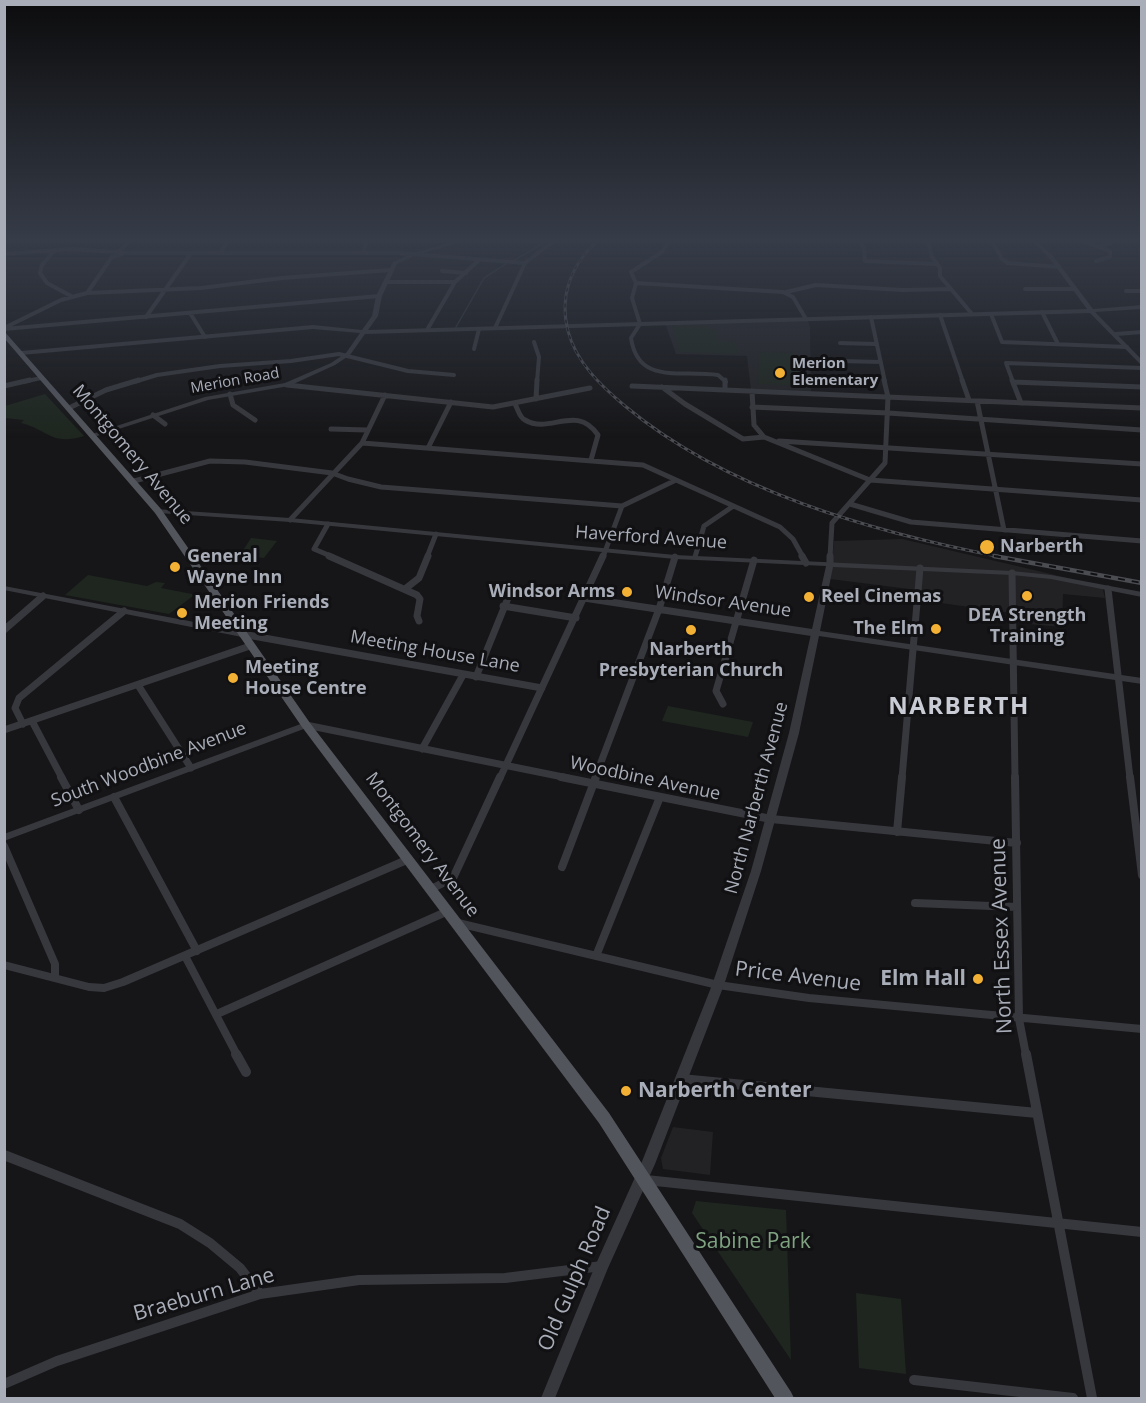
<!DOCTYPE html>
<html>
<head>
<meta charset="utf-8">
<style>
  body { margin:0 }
  #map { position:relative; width:1146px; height:1403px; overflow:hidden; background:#161618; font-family:"Open Sans",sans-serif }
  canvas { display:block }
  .frame { position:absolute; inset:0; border:6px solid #a8adb8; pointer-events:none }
</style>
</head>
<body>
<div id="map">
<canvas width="1146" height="1403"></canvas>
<div class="frame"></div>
</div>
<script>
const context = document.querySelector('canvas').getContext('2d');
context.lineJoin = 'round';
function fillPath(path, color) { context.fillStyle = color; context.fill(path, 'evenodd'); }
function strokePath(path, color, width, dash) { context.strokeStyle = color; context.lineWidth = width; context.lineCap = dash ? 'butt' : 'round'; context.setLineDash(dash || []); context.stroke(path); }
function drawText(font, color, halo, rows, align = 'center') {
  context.font = font + ' "Open Sans",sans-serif'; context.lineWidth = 6; context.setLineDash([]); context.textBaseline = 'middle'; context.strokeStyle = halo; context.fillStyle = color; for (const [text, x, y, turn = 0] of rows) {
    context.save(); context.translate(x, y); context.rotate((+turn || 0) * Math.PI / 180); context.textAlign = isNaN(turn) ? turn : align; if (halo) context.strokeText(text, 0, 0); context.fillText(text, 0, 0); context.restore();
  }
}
fillPath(new Path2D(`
  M808 320 810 327 811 392 751 390 747 356 676 354 665 323Z
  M902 539 1102 586 1105 598 1063 594 1062 627 1018 623 1019 614 927 601 917 590 830 579 834 541Z
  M673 1127 713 1132 710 1175 663 1169 661 1158Z`), '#222225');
fillPath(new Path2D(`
  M705 325 710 329 717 330 718 341 736 342 738 354 680 352 672 326Z
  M759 352 793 353V356L805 357 804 386 758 384Z
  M45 394 84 436C51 446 49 430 21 423L24 420 5 418 6 412 5 406Z
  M251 538H252L277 541 264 558 240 555Z
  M88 575 147 586 156 582 165 583 161 588 192 594 193 596 169 614 65 595Z
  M668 706 753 722 748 737 662 721Z
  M696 1201 786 1210 791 1360 692 1213Z
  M856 1293 901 1299 906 1374 859 1368Z`), '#1e261f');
strokePath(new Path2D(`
  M513 261 547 241
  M456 327 484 278 507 263`), '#2c353c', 1.5);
strokePath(new Path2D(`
  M669 241 662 252 631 272 636 283 632 298 640 324 631 338C638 386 682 369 718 375L726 382
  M860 241 864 249 865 261 936 264
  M928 241 932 257 940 268V276L972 314
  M992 241 1002 259 1008 263 1059 267
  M1083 241 1110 251V257L1096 261
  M1101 246 1115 241
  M55 250 42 265 40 273 47 283 71 296
  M119 252 129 241
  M220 253 228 241
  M363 253 367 241
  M4 254 71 249 131 253H399L525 263
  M442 271 466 273
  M386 282H455
  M636 283 783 292 793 297 806 319
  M1025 289H1074
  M1126 291H1142
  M786 292 816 285 903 290 951 289
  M87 293 112 257 122 254
  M1042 312 1058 344
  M190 313 205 337
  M991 314 1002 342 1127 347
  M940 315 963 382
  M146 317 191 253
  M871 317 885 382
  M4 328 61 300 87 293 201 288 282 278 390 270
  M495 328 525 263 554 241
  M4 329 379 296
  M427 330 455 282 478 261
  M1116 334 1142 332
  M534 342 539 357 537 382
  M840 343 876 344
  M474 349 479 329
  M840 361 881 362
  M23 382 41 378
  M134 382 157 375 220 366 291 361 339 354 408 371 454 375
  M1013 382 1006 363 1142 368`), '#37383d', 4);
strokePath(new Path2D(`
  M962 380 969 400
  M1012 380 1021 403
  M1013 382 1142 387
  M287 385 493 407 590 388
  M4 386 30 380
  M632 386 1142 408
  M662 387 685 404 743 439 764 437
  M725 390V380
  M752 391 754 425 764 437 870 480 1142 500
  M230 394 233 405 255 420
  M536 399 537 380
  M977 401 1004 530
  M515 404C518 409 519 417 525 420 550 435 576 403 598 435L591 460
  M752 407 888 413 1142 430
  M69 408 106 390 139 380
  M153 415 165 424
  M331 429 367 430
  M779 441 1142 464
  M362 443 643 465 780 527 793 539 803 557
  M428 448 451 402
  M134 481 210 461 245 462 332 473 348 479 381 487 622 506
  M850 504 911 522 1142 541
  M290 520 362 443 385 395
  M328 524 314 549 333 557
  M427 557 436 534
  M603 557 622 506 676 480
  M695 557 704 526 732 507
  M830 557 832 523 885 463 888 397 884 380`), '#37383d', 5);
strokePath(new Path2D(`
  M329 556 417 595 420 599 417 616 419 621
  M802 556 806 563
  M830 564V556
  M1012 573 1015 778
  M405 589 419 578 428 556
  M1108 589 1130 778
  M584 598 815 633
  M503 606 576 618
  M4 630 43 596
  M242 634 542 688
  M476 677 508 598
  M138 685 191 768
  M723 704 716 691 754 560
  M32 721 62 778
  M23 724 15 708 19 698 124 611
  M306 725 568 778
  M4 730 250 646
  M422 749 463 675
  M500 778 603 556
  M595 778 659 609 675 557
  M902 778 920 568`), '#37383d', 7);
strokePath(new Path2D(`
  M61 777 79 810
  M561 777 771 819 1017 843
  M1015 777 1019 1019 1026 1055
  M1130 777 1142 875
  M114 797 197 951
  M897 832 902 777
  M4 846 55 964V978
  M562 867 596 777
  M431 889 453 878 500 777
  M915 903 1017 907
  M458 923 718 985 809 998 1142 1029
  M185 956 237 1055
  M596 956 660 797
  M4 965 89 987 104 988 123 982 409 859
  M217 1014 448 911`), '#37383d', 8);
strokePath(new Path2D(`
  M236 1054 246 1072
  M1026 1054 1092 1398
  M681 1079 1037 1113
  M4 1155 180 1224 210 1243 240 1268 260 1294
  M646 1180 1142 1232
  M914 1380 1073 1398
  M4 1384 57 1361 260 1294 359 1280 505 1278 602 1266`), '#37383d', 10);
fillPath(new Path2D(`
  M455 241H464L414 256 397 264 382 296 378 316 368 330 1087 309 1050 259 1032 241H1037L1054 257 1093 309 1142 305V309L1095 312 1142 360V366L1090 313 365 334 350 355 335 365 289 386 208 400 94 437 91 435 92 434 205 397 285 383 331 363 346 353 360 333 313 329 21 355 18 353 21 351 313 325 362 330 372 316 376 296 393 262 410 254Z
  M155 509 290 518 675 555 1012 571 1051 575 1142 592V597L1051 579 1012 575 833 567 820 631 1142 678V684L819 636 799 733 761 871 724 985 655 1164 608 1268 555 1398H541L595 1266 641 1164 712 985 751 871 789 733 826 566 675 559 290 522 158 513H155Z
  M4 586 242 631 246 634 242 637 4 590Z
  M306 722 309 723 311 725 309 727 4 841V834Z`), '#37383d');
fillPath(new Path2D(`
  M4 331 161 509 310 723 609 1113 791 1392 794 1398H775L599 1123 302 727 155 513 4 338Z`), '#53555c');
const railFar1 = new Path2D(`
  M597 241C571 265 559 296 568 331 576 362 601 386 625 406 727 491 873 532 1001 557`);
const rail = new Path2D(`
  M994 556 1142 583`);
strokePath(railFar1, '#4a4c52', 3);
strokePath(rail, '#4a4c52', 4.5);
strokePath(railFar1, '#111113', 1.5, [4]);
strokePath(rail, '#111113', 2, [7]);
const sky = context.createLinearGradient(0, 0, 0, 438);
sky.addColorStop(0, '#0c0c0d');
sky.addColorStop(0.55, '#363c48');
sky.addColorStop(1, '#363c4800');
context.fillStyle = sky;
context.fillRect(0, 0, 1146, 438);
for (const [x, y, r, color] of [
  [780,373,6,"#f2b134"],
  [987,547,8,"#f2b134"],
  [175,567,6,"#f2b134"],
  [627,592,6,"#f2b134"],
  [1027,596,6,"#f2b134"],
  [809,597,6,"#f2b134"],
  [182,613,6,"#f2b134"],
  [936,629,6,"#f2b134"],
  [691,630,6,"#f2b134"],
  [233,678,6,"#f2b134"],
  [978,979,6,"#f2b134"],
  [626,1091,6,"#f2b134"]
]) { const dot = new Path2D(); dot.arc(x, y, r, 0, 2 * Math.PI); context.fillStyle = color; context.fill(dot); strokePath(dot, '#111113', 2); }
drawText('bold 15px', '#a8adb8', '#111113', [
  ["Merion",792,364],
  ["Elementary",792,381]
], 'left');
drawText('15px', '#a8adb8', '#111113', [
  ["Merion Road",235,381,-10]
]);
drawText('18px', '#a8adb8', '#111113', [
  ["Montgomery Avenue",132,455,50],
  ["Haverford Avenue",651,538,4],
  ["Windsor Avenue",723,602,8],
  ["Meeting House Lane",435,652,10],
  ["South Woodbine Avenue",149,765,-21],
  ["Woodbine Avenue",645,779,12],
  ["North Narberth Avenue",757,798,-75],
  ["Montgomery Avenue",422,845,53]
]);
drawText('bold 18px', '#a8adb8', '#111113', [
  ["Narberth",1000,547],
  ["General",187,557],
  ["Wayne Inn",187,578],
  ["Windsor Arms",615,592,"right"],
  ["Reel Cinemas",821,597],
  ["Merion Friends",194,603],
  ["Meeting",194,624],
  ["DEA Strength",1027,616,"center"],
  ["Training",1027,637,"center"],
  ["The Elm",924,629,"right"],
  ["Narberth",691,650,"center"],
  ["Presbyterian Church",691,671,"center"],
  ["Meeting",245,668],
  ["House Centre",245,689]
], 'left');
drawText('21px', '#a8adb8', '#111113', [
  ["North Essex Avenue",1002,936,-92],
  ["Price Avenue",798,977,7],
  ["Old Gulph Road",575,1279,-67],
  ["Braeburn Lane",204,1295,-16]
]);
drawText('bold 21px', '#a8adb8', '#111113', [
  ["Elm Hall",966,979],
  ["Narberth Center",638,1091,"left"]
], 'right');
drawText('21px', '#7fa381', '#111113', [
  ["Sabine Park",753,1242]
]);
context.letterSpacing = '1.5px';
drawText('bold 24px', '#c9ccd4', '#111113', [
  ["NARBERTH",959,707]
]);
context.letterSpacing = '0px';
</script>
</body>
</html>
